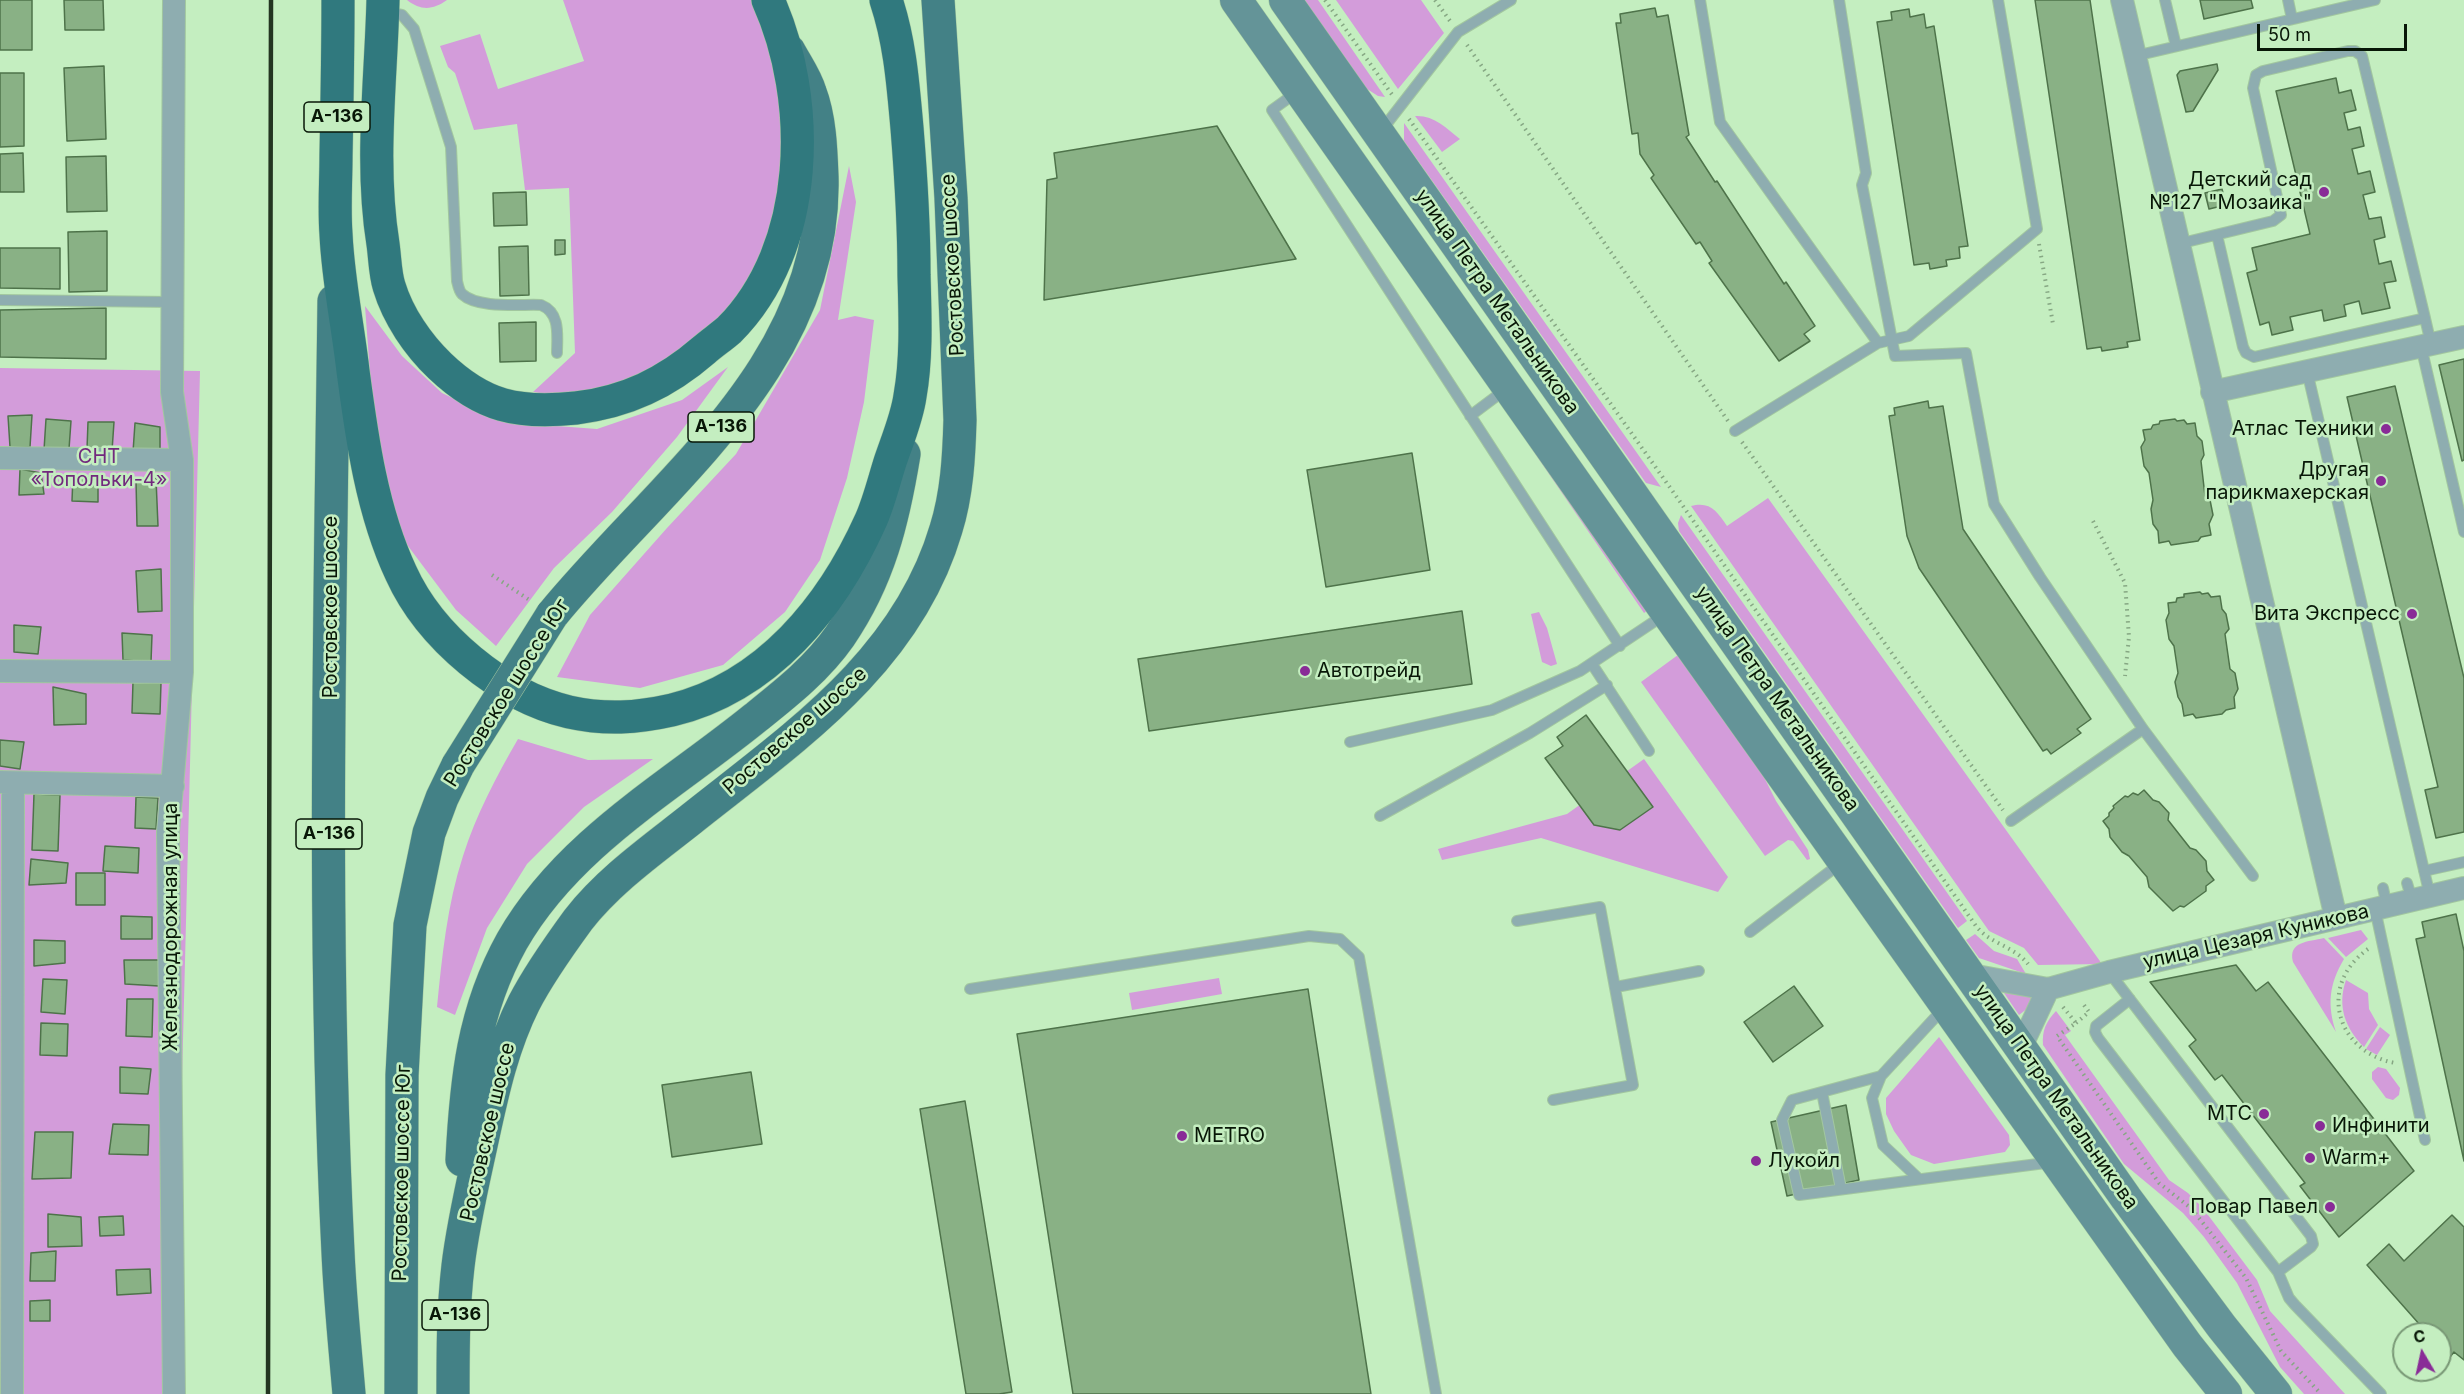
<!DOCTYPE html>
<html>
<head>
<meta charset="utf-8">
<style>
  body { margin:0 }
  #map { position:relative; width:2464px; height:1394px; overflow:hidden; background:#c4eec0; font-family:Inter,sans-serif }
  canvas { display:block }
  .north { position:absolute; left:2392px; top:1322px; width:60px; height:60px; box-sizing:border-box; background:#c4eec0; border:2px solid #799876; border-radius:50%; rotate:351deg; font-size:16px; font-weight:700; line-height:24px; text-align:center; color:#081707 }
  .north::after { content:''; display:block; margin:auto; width:21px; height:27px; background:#892c97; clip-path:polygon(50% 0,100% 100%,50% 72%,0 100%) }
  .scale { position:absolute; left:2257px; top:24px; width:150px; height:27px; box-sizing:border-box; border:3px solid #081707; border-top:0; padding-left:8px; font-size:18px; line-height:21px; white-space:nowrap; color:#081707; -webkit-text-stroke:4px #c4eec0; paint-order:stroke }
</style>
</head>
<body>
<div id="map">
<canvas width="2464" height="1394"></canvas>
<div class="north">С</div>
<div class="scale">50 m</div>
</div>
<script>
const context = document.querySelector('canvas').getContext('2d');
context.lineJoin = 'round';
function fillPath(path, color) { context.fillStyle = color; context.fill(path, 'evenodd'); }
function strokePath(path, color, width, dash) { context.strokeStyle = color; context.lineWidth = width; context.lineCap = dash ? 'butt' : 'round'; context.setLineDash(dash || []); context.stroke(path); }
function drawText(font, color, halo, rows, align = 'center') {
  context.font = font + ' Inter,sans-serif'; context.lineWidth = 5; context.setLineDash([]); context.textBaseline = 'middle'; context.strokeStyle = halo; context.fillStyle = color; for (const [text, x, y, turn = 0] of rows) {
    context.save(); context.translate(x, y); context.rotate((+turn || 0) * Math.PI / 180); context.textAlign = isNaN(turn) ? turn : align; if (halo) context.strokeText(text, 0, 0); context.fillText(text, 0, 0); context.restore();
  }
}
fillPath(new Path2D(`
  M407 0H447C433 10 421 11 407 0Z
  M563 0H758L795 147 750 298 673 368 564 397 533 392 575 353 569 188 525 190 517 124 474 130 455 73 448 67 440 46 480 34 498 89 584 61Z
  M1304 0H1318L1385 97 1378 96 1364 87Z
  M1336 0H1421L1444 33 1398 89Z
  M1415 116C1434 115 1446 128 1460 139L1442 152Z
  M1404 123 1661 487 1646 483 1404 141Z
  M849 166 856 202 838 320 855 316 874 320 864 402 847 478 820 560 785 612 723 665 640 688 557 677 590 615 667 528 736 454 820 310Z
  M365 306 402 356 442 393 503 422 597 429 682 400 728 367 677 437 612 512 554 568 496 646 456 610 402 538 377 468Z
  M0 368 200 371 174 1394H0Z
  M1510 417 1537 442 1651 608 1644 613Z
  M1768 498 2102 964 2038 965 2024 948 1989 931 1691 506C1710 501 1717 511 1727 526Z
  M1681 515 1967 921 1958 928 1679 531 1678 523Z
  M1539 612 1547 628 1557 664 1551 666 1542 662 1531 614Z
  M1682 652 1752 753 1776 801 1808 850 1810 859 1807 860 1793 841 1788 840 1765 856 1641 682Z
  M518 739 588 760 653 759 584 807 527 864 487 928 455 1015 437 1007C442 957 447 905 463 856 476 815 496 777 518 739Z
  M1644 759 1728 877 1718 892 1541 838 1442 860 1438 849 1567 814Z
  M2361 930 2368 939 2346 957 2328 938Z
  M1975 934 1994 951 2017 959 2026 974 1979 958 1966 940Z
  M2324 938 2344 959C2329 984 2327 1005 2336 1032L2293 962C2288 941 2308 942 2324 938Z
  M1219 978 1222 994 1132 1010 1129 993Z
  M2346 980 2368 993 2369 1009 2378 1025 2364 1047C2345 1028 2337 1006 2346 980Z
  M2002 990 2032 996 2028 1008 2019 1015Z
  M2056 1011 2071 1031 2065 1035 2169 1180 2188 1193 2202 1207 2257 1280 2270 1311 2345 1394H2304L2280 1367 2237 1283 2204 1237 2183 1213 2124 1164 2043 1045C2042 1030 2046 1022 2056 1011Z
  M2380 1027 2390 1035 2377 1055 2366 1049Z
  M1939 1037 2009 1135 2010 1145 2005 1152 1934 1164 1911 1155 1894 1131 1886 1114V1098Z
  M2378 1067 2386 1069 2400 1088 2399 1095 2393 1100 2386 1098 2372 1079V1072Z`), '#d39cda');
const building = new Path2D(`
  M0 0H32V50H0Z
  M64 0H103L104 30H65Z
  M2035 0H2090L2140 340 2127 342 2128 347 2102 351 2101 347 2087 349Z
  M2200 0H2251L2253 8 2204 19Z
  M1655 8 1657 17 1668 15 1689 135 1686 137 1715 182 1717 181 1784 284 1786 282 1815 326 1804 334 1810 341 1779 361 1709 263 1712 261 1700 242 1696 244 1651 178 1654 175 1640 154 1638 133 1632 134 1616 23H1621L1620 14Z
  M1909 9 1910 17 1924 14 1926 28 1934 26 1968 246 1959 247 1960 258 1946 260 1947 266 1930 269 1929 263 1914 265 1877 22 1892 20 1891 12Z
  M2217 64 2218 70 2193 111 2186 112 2177 75 2180 71Z
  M104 66 106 139 67 141 64 68Z
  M0 73H24V146L0 147Z
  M2336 78 2339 93 2351 90 2356 110 2344 113 2348 130 2360 127 2364 146 2352 149 2358 174 2370 171 2375 192 2363 195 2369 219 2381 217 2385 237 2374 240 2379 264 2391 261 2396 281 2384 283 2390 308 2362 314 2359 301 2344 305 2346 316 2324 321 2322 310 2290 317 2293 330 2272 335 2269 322 2260 325 2247 273 2257 270 2252 248 2310 234 2276 91Z
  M1217 126 1296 259 1044 300 1047 180 1057 178 1054 153Z
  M23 153 24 192H0V154Z
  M106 156 107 211 67 212 66 157Z
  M2222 189 2226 205 2209 209 2205 193Z
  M526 192 527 225 494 226 493 193Z
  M107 231V291L69 292 68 232Z
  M555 240H565V254L555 255Z
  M528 246 529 295 500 296 499 247Z
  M0 248H60V289L0 288Z
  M106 308V359L0 357V310Z
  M536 322V361L500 362 499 323Z
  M2464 359V460L2462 461 2439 365Z
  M2395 386 2464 678V832L2436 838 2425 790 2438 787 2347 397Z
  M1928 401 1929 408 1943 406 1963 529 2091 719 2077 729 2081 733 2051 754 2047 749 2043 751 1919 568 1907 536 1889 416 1895 415 1894 408Z
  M32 415 30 447H10L8 416Z
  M46 419 71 421 69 449 44 450Z
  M2175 419 2177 421 2184 420 2187 424 2195 423 2197 436 2202 441 2204 455 2201 461 2205 496 2210 500 2213 515 2209 524 2211 535 2201 537 2198 541 2171 545 2169 541 2159 543 2158 531 2153 524 2151 509 2153 500 2149 473 2144 466 2141 447 2145 440 2143 430 2151 429 2153 425 2159 424 2160 421Z
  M88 422H114L112 451 87 449Z
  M135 423 160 427V450L133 452Z
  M1412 453 1430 570 1326 587 1307 470Z
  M20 469 41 473 44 494 19 495Z
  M73 475 98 478V502L72 501Z
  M156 479 158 526H137L136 480Z
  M161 569 162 611 138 612 136 571Z
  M2200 592 2202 594 2208 593 2211 597 2220 596 2222 609 2226 614 2229 629 2225 634 2230 669 2235 673 2238 689 2234 697 2235 708 2226 710 2222 714 2196 718 2193 714 2184 716 2182 704 2178 697 2175 682 2178 673 2174 646 2169 639 2166 620 2169 613 2168 603 2176 602 2177 598 2184 597V594Z
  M1462 611 1472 684 1149 731 1138 659Z
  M14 625 41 627 38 654 14 652Z
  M122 633 152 635 151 662 123 660Z
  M133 682 161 683 160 714 132 713Z
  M53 687 86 694V724L54 725Z
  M1586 715 1653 807 1620 830 1594 825 1545 758 1563 746 1557 737Z
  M0 740 24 742 20 769 0 766Z
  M2144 790 2153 800 2159 802 2169 813 2168 820 2190 848 2196 850 2206 861 2207 871 2214 880 2206 886V891L2184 907 2180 906 2173 911 2149 887 2147 877 2129 856 2122 852 2110 837 2109 829 2103 821 2109 816V813L2114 808 2113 806 2125 796 2128 797 2133 793 2138 795Z
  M34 794 60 795 58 851 32 850Z
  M136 797 158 798 156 829 135 828Z
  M105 846 139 848 138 873 103 871Z
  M31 859 68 863 66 883 29 885Z
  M76 873H105V905H76Z
  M2456 914 2464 951V1161L2416 939 2425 937 2422 922Z
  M121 916 152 917V939H121Z
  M34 940 65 941V963L34 966Z
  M124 960H159V986L125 984Z
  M2236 965 2256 991 2268 982 2414 1171 2339 1237 2300 1186 2305 1183 2222 1075 2215 1080 2189 1046 2196 1040 2150 982Z
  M43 979 67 980 65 1014 41 1012Z
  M1794 986 1823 1026 1773 1062 1744 1022Z
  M1308 989 1371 1394H1073L1017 1034Z
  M127 999H153L152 1037 126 1036Z
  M41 1023 68 1024 67 1056 40 1055Z
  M120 1067 151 1069 148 1094 120 1093Z
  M751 1072 762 1144 672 1157 662 1085Z
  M965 1101 1012 1392 999 1394H966L920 1109Z
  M1846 1105 1859 1180 1787 1196 1771 1122Z
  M113 1124 149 1125 148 1155 109 1154Z
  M35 1132H73L71 1178 32 1179Z
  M48 1214 81 1217 82 1246 48 1247Z
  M2452 1215 2464 1227V1360L2454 1352 2450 1357 2440 1347V1334H2428L2367 1265 2389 1244 2404 1261Z
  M123 1216 124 1235 100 1236 99 1217Z
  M56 1251 55 1281H30L31 1253Z
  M150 1269 151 1293 117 1295 116 1270Z
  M50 1300V1321H30V1301Z`);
fillPath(building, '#89b185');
strokePath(building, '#4e734a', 1.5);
const service = new Path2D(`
  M1700 0 1720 122 1878 343
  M1839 0 1866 173 1862 185 1895 356 1966 353 1994 504 2040 577 2143 729 2253 876
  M2165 0 2176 46
  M2288 0 2292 19
  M386 12 402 15 414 29 451 147 457 281C458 285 459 291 462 294 478 309 521 304 541 305 561 313 557 336 557 353
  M2135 56 2375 0
  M1297 92 1272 110 1620 646
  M1381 131 1458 32 1511 0
  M2178 244 2273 221 2281 215 2253 88 2256 75 2263 71 2348 51H2355L2362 56 2425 318 2254 357 2246 353 2243 347 2217 235
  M0 300 172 302
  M2425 318 2431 344
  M2421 346 2464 532
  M2307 371 2430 896
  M1470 416 1506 389
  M1735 431 1878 343 1909 336 2037 229 1998 0
  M1592 664 1649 751
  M1350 742 1492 710 1580 671 1664 615
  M1380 816 1530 733 1607 685
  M2011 821 2143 729
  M2424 871 2464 862
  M2407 883 2412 900
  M2383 888 2387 906
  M2375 909 2425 1140
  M1517 921 1600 907 1633 1085 1553 1100
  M1750 932 1841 863
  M2109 972 2311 1236 2313 1244 2311 1247 2278 1272 2098 1038 2095 1032 2096 1026 2130 999
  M1616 987 1699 971
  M970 989 1309 936 1340 939 1359 957 1436 1394
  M1881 1076 1792 1100 1782 1120 1799 1195 2053 1162
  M1822 1092 1841 1189
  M1919 1179 1883 1145 1872 1098 1881 1076 1943 1009
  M2278 1272 2289 1298 2295 1305 2381 1394`);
const minor = new Path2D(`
  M174 0 172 392 182 460V672L168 832 174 1394
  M2122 0 2336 918
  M2212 392 2464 337
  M0 458 182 460
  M0 671 182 672
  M0 782 173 786
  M1971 975 2048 989 2109 972 2464 888
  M2021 1047 2048 989
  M12 1394 13 783`);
const secondary = new Path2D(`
  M1236 0 1667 613 2187 1345 2226 1394
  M1285 0 2126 1198 2222 1327 2276 1394`);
const primary = new Path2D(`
  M334 301C330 618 322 935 338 1252 340 1299 345 1347 349 1394
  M552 615C659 484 827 366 822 177 821 150 820 118 810 92 806 78 796 64 789 51
  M462 1160C466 1081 473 1011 512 941 568 843 670 787 755 718 785 694 817 669 840 636 879 579 893 521 904 454
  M401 1394 402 1075 410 925 429 833 442 798 458 765
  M453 1394C453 1352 453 1308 458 1266 463 1223 474 1178 483 1136 493 1090 503 1045 524 1003 539 974 559 946 578 920 608 881 652 850 690 820 793 738 907 662 946 529 957 494 959 456 960 420L951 198 938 0`);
const trunk = new Path2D(`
  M338 0C338 52 337 104 336 156 336 182 334 208 336 234 338 280 348 326 353 371 362 439 372 511 401 573 430 637 501 696 569 712 605 720 637 718 672 710 767 687 832 607 871 520 879 502 884 481 890 462 897 441 907 418 910 396 917 357 915 314 914 275 914 225 911 177 907 128 903 84 900 42 886 0
  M383 0C381 81 370 163 383 244 385 258 385 273 389 286 398 316 418 345 440 366 483 407 518 414 576 408 626 402 666 383 704 350 712 343 721 337 729 330 811 248 813 100 768 0`);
strokePath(service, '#a2c79f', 12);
strokePath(minor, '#a2c79f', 24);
strokePath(secondary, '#a2c79f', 33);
strokePath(primary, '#a2c79f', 34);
strokePath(trunk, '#a2c79f', 34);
strokePath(new Path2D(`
  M1325 0 1393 96
  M1435 0 1450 21
  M1467 45 1728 421
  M1409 119 1676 496 1976 926C1990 944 2014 946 2028 964
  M2039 244 2053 324
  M1742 442 2003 810
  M2093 521 2125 583 2129 637 2125 676
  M492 575 531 601
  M2368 949C2317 985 2336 1052 2395 1063
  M2063 1007 2076 1023 2057 1036 2159 1183 2192 1209 2246 1278 2281 1351 2321 1394
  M2076 1023 2089 1012 2084 1005`), '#86a783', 4, [1.5, 4.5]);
strokePath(service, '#8eadb0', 10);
strokePath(minor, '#8eadb0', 22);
strokePath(secondary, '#649498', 32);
strokePath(primary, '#438186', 33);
strokePath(trunk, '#30797e', 33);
strokePath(new Path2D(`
  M268 1394 271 0`), '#233521', 4.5);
const primaryBridge = new Path2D(`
  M458 765 552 615`);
strokePath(primaryBridge, '#a2c79f', 34, []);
strokePath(primaryBridge, '#438186', 33);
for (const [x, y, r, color] of [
  [2324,192,6,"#892c97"],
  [2386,429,6,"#892c97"],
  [2381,481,6,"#892c97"],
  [2412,614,6,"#892c97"],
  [1305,671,6,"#892c97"],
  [2264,1114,6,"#892c97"],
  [2320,1126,6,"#892c97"],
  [1182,1136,6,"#892c97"],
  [2310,1158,6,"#892c97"],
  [1756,1161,6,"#892c97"],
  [2330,1207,6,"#892c97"]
]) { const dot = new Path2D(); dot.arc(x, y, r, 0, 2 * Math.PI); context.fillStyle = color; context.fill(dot); strokePath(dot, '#c4eec0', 2); }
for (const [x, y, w] of [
  [337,117,66],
  [721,427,66],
  [329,834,66],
  [455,1315,66]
]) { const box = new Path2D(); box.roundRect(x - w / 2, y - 15, w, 30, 4.5); context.fillStyle = '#c4eec0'; context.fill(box); strokePath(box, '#081707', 1.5); }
drawText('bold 18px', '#081707', null, [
  ["А-136",337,117],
  ["А-136",721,427],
  ["А-136",329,834],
  ["А-136",455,1315]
]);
drawText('20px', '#081707', '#c4eec0', [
  ["Детский сад",2312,180],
  ["№127 \"Мозаика\"",2312,203],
  ["Атлас Техники",2374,429],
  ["Другая",2369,470],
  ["парикмахерская",2369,493],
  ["Вита Экспресс",2400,614],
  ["Автотрейд",1317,671,"left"],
  ["МТС",2252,1114],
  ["Инфинити",2332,1126,"left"],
  ["METRO",1194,1136,"left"],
  ["Warm+",2322,1158,"left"],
  ["Лукойл",1768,1161,"left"],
  ["Повар Павел",2318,1207]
], 'right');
drawText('20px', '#081707', '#c4eec0', [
  ["Ростовское шоссе",953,265,-93],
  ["улица Петра Метальникова",1497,302,55],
  ["Ростовское шоссе",331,607,-90],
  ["Ростовское шоссе Юг",507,693,-58],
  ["улица Петра Метальникова",1777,699,55],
  ["Ростовское шоссе",795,731,-41],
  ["Железнодорожная улица",171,927,-90],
  ["улица Цезаря Куникова",2256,937,-13],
  ["улица Петра Метальникова",2056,1097,55],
  ["Ростовское шоссе",488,1132,-77],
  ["Ростовское шоссе Юг",402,1173,-89]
]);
drawText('20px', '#72297d', '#c4eec0', [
  ["СНТ",99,457],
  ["«Топольки-4»",99,480]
]);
</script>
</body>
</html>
